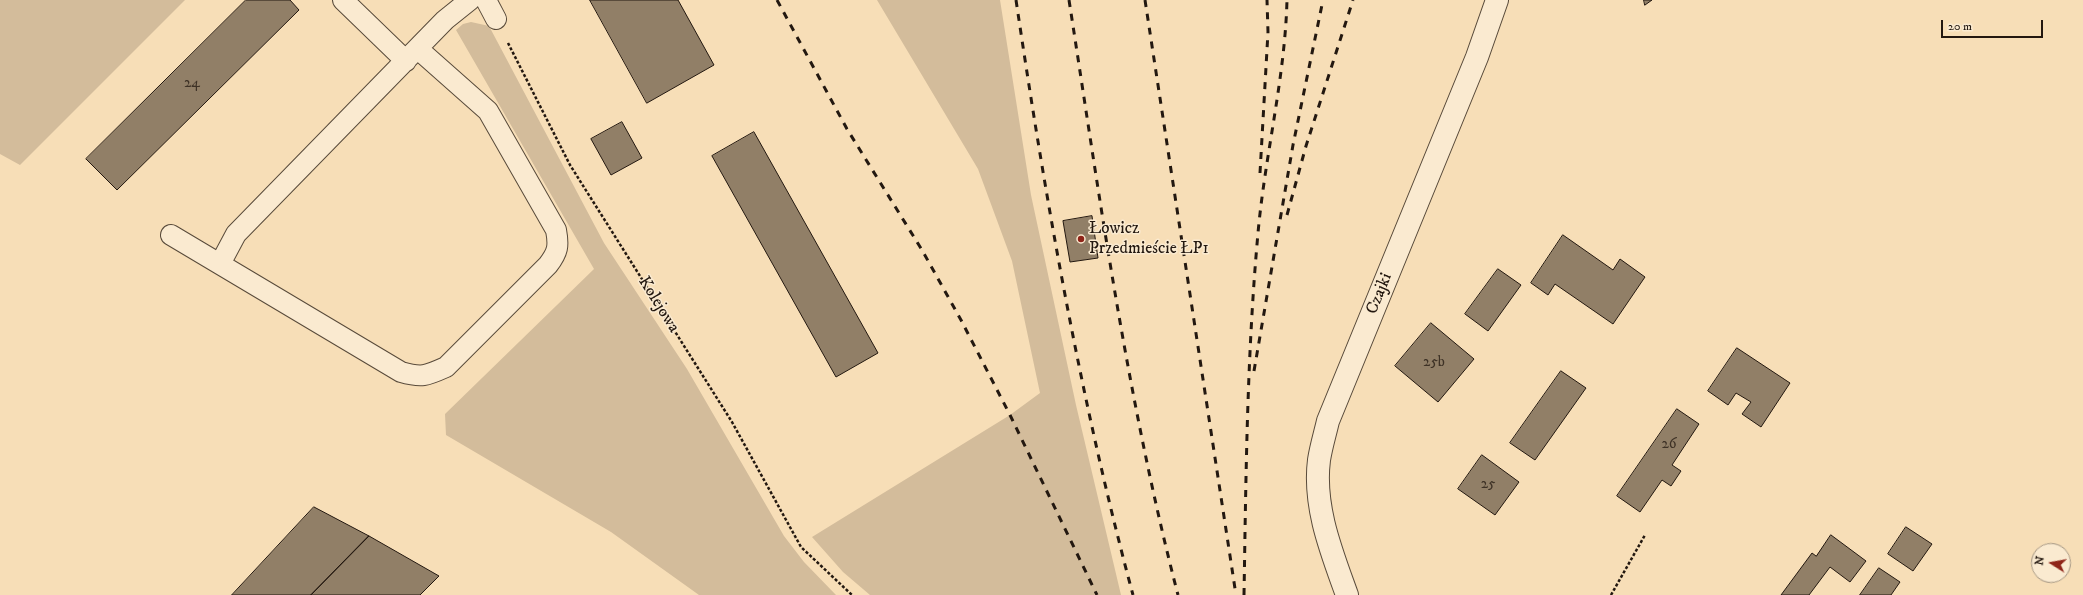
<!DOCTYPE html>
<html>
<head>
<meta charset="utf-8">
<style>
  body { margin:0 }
  #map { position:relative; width:2083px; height:595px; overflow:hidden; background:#f7deb7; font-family:"IM FELL DW Pica",serif }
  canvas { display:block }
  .north { position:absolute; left:2031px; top:543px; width:40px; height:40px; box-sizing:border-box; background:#faead0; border:1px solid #a49683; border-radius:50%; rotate:281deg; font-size:11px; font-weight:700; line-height:16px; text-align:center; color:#231810 }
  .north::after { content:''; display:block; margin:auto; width:14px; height:18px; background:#8f2418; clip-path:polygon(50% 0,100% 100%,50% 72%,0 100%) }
  .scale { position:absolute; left:1941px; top:20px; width:102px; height:18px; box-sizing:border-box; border:2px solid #231810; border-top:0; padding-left:5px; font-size:12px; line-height:14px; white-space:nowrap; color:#231810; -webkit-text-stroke:3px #faead0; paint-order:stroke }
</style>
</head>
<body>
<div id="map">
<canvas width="2083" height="595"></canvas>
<div class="north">N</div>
<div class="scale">20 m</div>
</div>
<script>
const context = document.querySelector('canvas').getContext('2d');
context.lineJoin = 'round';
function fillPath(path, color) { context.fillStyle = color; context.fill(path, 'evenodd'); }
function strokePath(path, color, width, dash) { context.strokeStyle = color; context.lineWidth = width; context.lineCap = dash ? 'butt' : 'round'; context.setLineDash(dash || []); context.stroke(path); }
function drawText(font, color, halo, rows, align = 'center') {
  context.font = font + ' "IM FELL DW Pica",serif'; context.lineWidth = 3; context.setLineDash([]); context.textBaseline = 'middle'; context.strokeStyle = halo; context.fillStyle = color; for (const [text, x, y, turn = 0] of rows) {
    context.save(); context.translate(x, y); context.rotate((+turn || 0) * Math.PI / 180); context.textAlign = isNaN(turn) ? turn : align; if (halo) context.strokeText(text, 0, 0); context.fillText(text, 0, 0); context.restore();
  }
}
fillPath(new Path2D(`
  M0 0H185L20 165 0 154Z
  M877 0H1000L1031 195 1076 405 1121 595H870L843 572 812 537 1010 415 1040 393 1012 261 978 169Z
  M471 22 489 26 604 243 687 369 784 536 804 562 836 595H699L611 532 446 435 445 414 594 269 456 30 463 24Z`), '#d3bc9b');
const building = new Path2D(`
  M246 0H290L299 10 117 190 86 159Z
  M590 0H678L714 65 647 103Z
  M1644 0H1652L1645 5Z
  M622 122 642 158 611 175 591 139Z
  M754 132 878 353 836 377 712 156Z
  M1092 216 1098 258 1070 262 1063 221Z
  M1563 235 1613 270 1620 259 1645 277 1613 324 1555 284 1548 295 1531 283Z
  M1498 269 1521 285 1488 331 1465 314Z
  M1431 323 1474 359 1438 402 1395 366Z
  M1737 348 1790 383 1761 427 1742 414 1751 402 1736 393 1728 405 1708 391Z
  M1561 371 1586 388 1535 460 1510 443Z
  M1677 409 1699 424 1672 465 1681 471 1671 486 1662 480 1640 512 1617 496Z
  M1482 455 1519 482 1495 515 1458 489Z
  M314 507 369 536 311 595H232Z
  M1906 527 1932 544 1913 571 1888 554Z
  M1831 535 1866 561 1850 582 1830 567 1809 595H1781L1812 553 1816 556Z
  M369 536 439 576 420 595H311Z
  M1879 568 1900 582 1891 595H1860Z`);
fillPath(building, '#917f67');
strokePath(building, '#231810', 1);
const service = new Path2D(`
  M343 0 406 61
  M486 0 496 19
  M171 235 401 372C422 378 426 376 446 367L548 265C558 252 559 246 556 230L488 111 418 49
  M220 264 236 234 445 20 470 0`);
const minor = new Path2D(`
  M1347 595C1332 553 1313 507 1319 460 1321 447 1325 434 1328 421L1477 57 1497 0`);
strokePath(service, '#584a3a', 22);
strokePath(minor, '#584a3a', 24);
strokePath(new Path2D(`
  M508 43 570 165 732 422 801 547 852 595
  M1611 595 1645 535`), '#231810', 2.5, [3, 2]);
strokePath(service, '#faead0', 20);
strokePath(minor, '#faead0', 22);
strokePath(new Path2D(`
  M777 0 847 129 922 250 961 320 1010 415 1097 595
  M1016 0C1046 202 1080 398 1133 595
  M1069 0C1100 199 1127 399 1178 595
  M1145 0 1236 595
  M1260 173 1268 32 1267 0
  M1287 215 1306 146 1353 0
  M1254 371 1293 145 1323 0
  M1244 595C1246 474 1247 354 1258 233 1265 155 1285 78 1287 0`), '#231810', 3, [7, 7]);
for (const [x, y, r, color] of [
  [1081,239,4,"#8f2418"]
]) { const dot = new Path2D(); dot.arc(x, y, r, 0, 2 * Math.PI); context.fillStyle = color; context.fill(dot); strokePath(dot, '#faead0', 1.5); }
drawText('15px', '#3e3226', null, [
  ["24",192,84],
  ["25b",1434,363],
  ["26",1669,445],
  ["25",1488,485]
]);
drawText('17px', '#231810', '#faead0', [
  ["Łowicz",1089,229],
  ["Przedmieście ŁP1",1089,249]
], 'left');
drawText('17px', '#231810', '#faead0', [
  ["Czajki",1380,294,-68],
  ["Kolejowa",658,305,58]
]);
</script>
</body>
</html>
